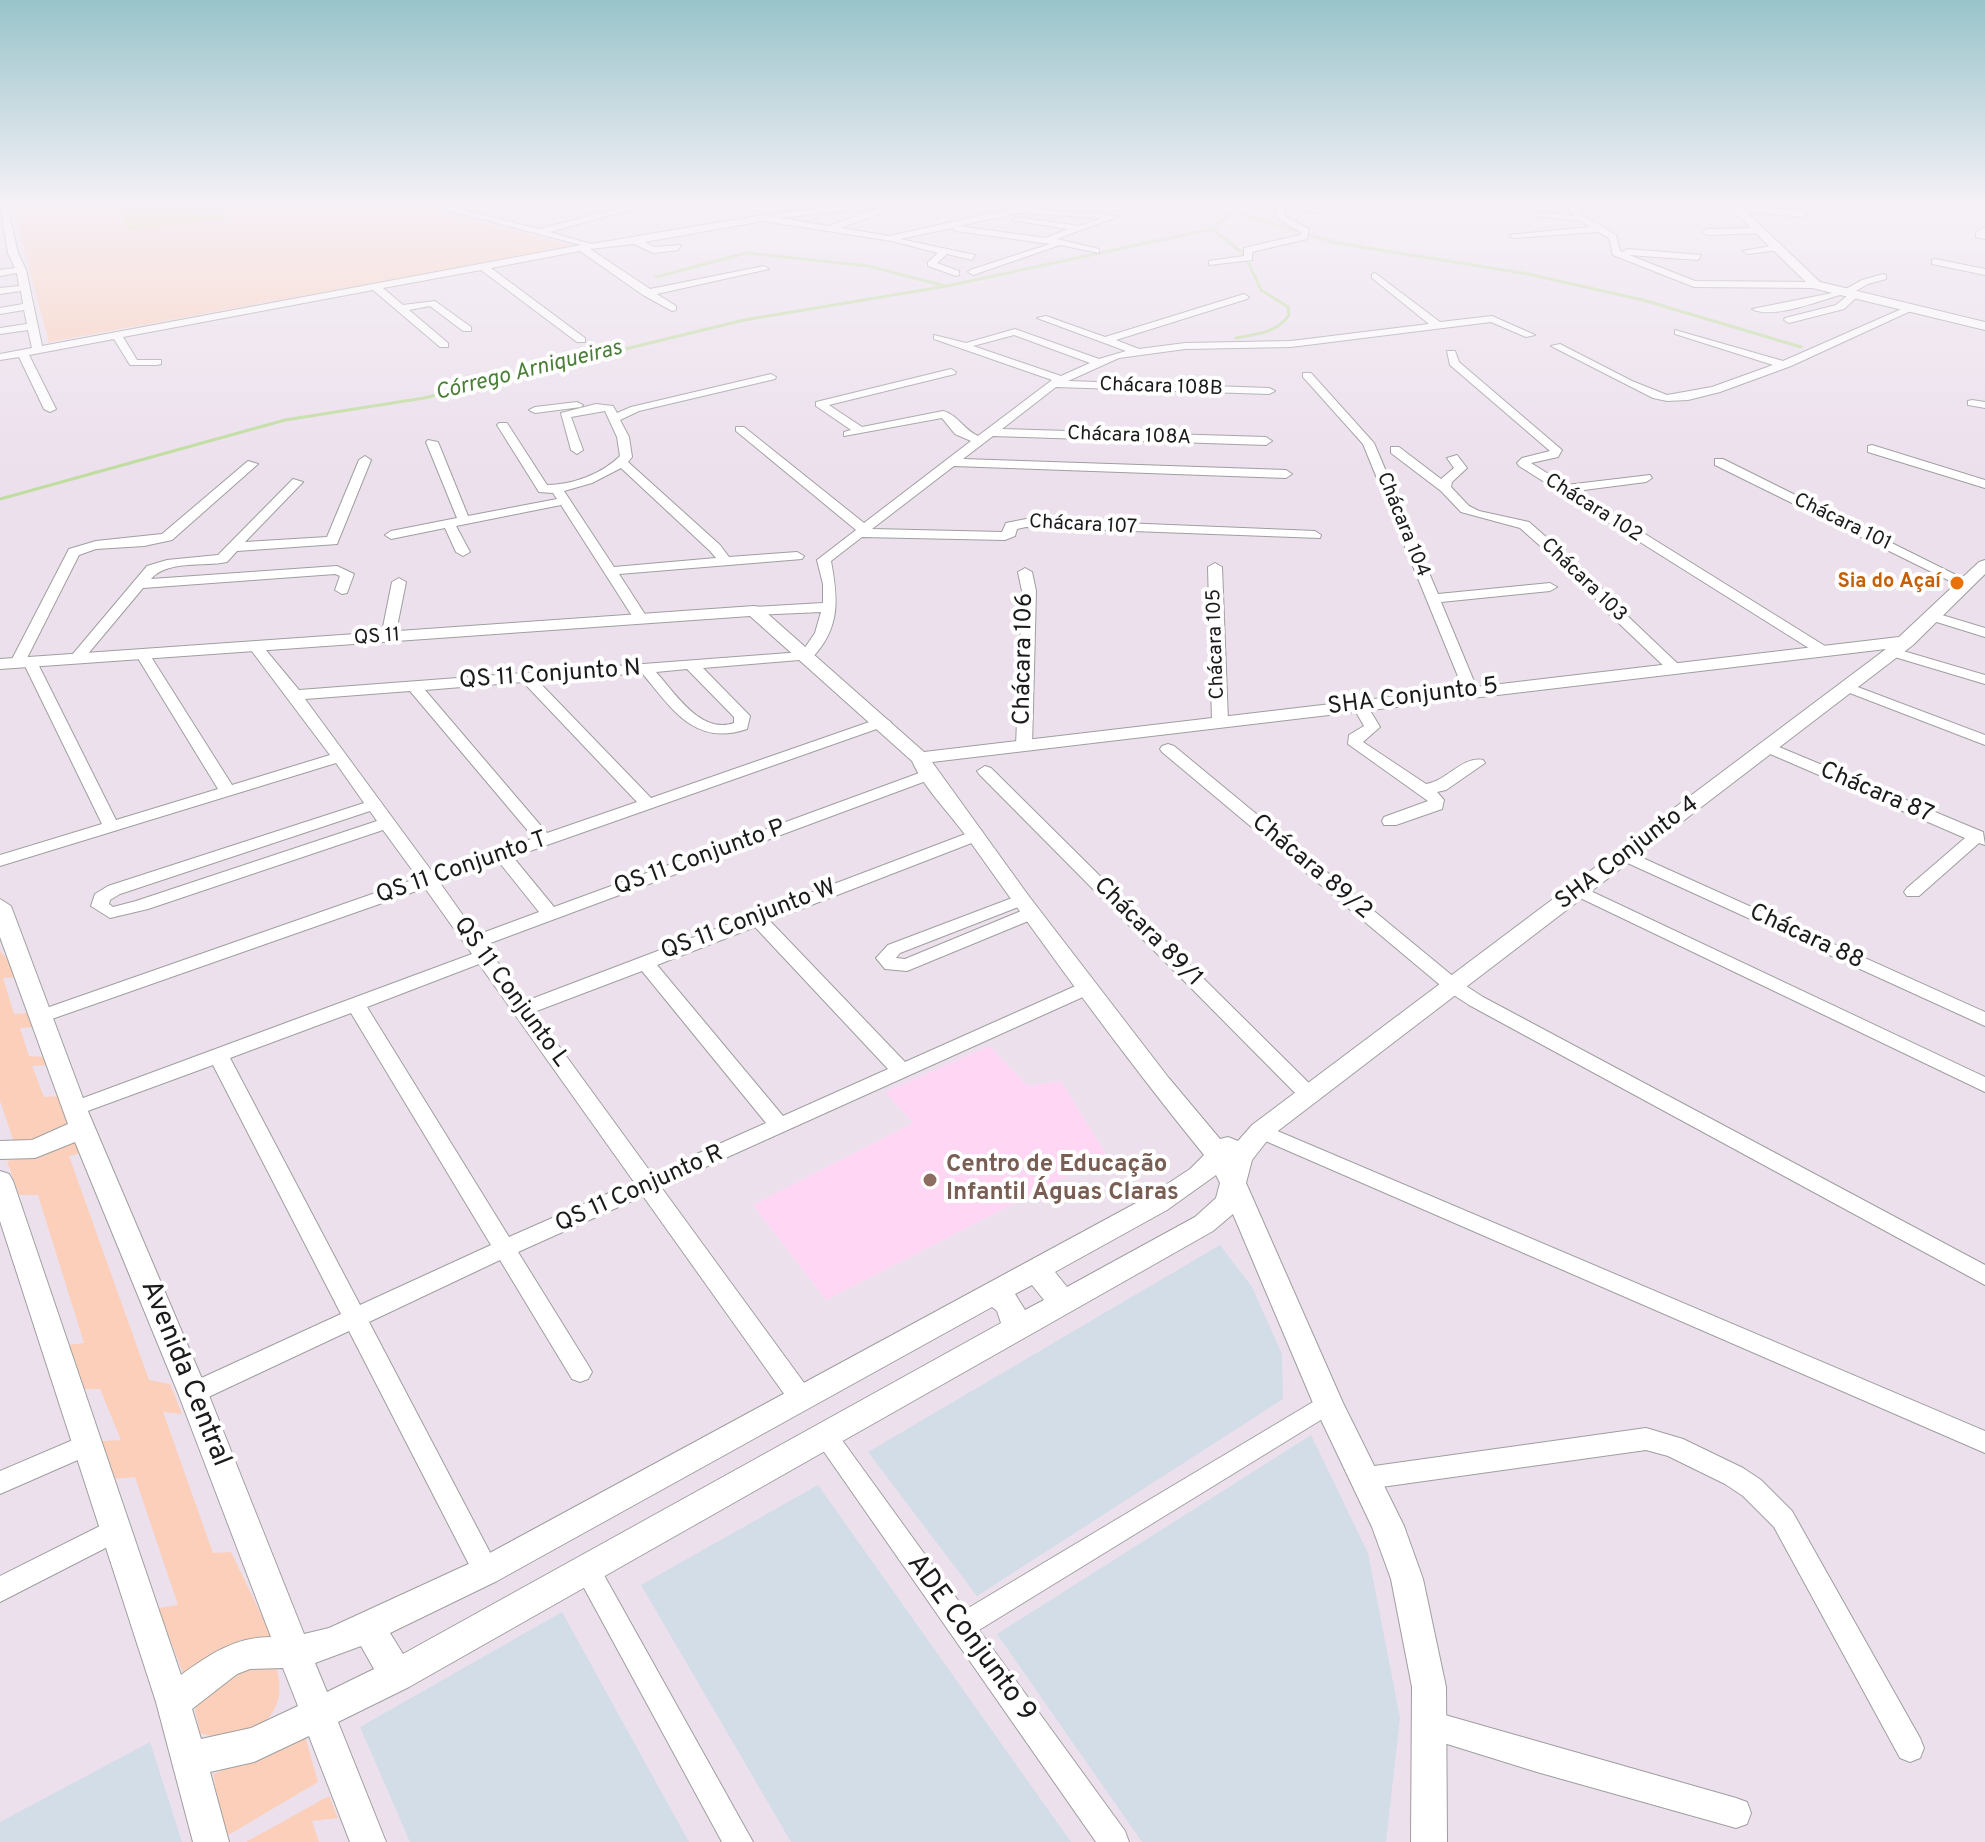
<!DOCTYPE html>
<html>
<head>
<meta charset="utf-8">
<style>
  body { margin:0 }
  canvas { display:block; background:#ece0ed }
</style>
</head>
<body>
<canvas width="1985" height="1842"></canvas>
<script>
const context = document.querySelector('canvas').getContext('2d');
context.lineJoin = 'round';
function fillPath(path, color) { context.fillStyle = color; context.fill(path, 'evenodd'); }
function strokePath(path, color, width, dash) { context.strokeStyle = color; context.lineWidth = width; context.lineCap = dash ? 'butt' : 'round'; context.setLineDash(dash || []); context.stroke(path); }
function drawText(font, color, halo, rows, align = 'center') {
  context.font = font + ' Overpass,sans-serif'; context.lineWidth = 8; context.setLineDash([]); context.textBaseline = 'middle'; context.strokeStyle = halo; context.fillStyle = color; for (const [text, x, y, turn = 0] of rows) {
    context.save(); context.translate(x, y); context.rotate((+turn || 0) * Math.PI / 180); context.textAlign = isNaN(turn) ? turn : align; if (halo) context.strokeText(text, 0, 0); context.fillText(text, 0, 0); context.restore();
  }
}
fillPath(new Path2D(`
  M1220 1245 1252 1287 1282 1354 1283 1399 977 1596 868 1452Z
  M1311 1435 1368 1553 1400 1718 1386 1842H1142L997 1634Z
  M818 1485 1071 1842H791L641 1585Z
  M562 1612 689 1842H410L360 1727Z
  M150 1742 182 1842H0V1822Z`), '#d2dde7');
fillPath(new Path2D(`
  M989 1046 1028 1086 1061 1081 1107 1156 826 1300 753 1205 913 1123 885 1092Z`), '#ffd7f5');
fillPath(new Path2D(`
  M12 204H411L575 246 49 342Z
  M0 951 11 964 16 977 3 978 14 1014 28 1013 35 1027 20 1028 29 1056 45 1057 50 1065 32 1066 44 1097 62 1096 71 1125 43 1141 15 1145 0 1101Z
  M76 1135 82 1153 69 1156 149 1380 170 1384 182 1414 163 1412 213 1553 231 1552 272 1637 223 1647 186 1681 158 1608 178 1605 135 1477 113 1479 102 1441 121 1440 100 1389H81L68 1345 84 1343 38 1195H19L7 1161 42 1154Z
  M245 1662 276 1668C293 1718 245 1748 200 1733L195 1711 199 1696Z
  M304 1732 318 1782 225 1837 213 1774 259 1756Z
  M329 1796 338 1818 312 1821 319 1842H246Z`), '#fbcfba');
fillPath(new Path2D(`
  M121 204H218L226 219 128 230Z`), '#e0d27a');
strokePath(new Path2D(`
  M1235 212 1337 243 1528 274 1643 300 1801 347
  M1212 229 1245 255 1261 290 1288 307 1289 315C1277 333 1256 334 1236 338
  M656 277 746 253 868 266 945 286
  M0 499 285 420 424 398 744 320 947 286 1212 229 1242 204`), '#bfdd9e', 3);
const minor = new Path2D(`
  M0 204H7L18 253 26 270 42 346 581 245 424 204H440L539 229 636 204H652L549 232 591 244 763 215 773 217 777 213 848 205 851 210 780 218 829 226 880 207 883 212 841 228 889 236 1015 208 1020 204H1030L1026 208 1119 216 1057 239 1099 249V253L1060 245 973 275 968 272 970 270 1050 244 956 231 952 228 900 239 975 255 972 260 947 254 937 263 959 271V275L956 276 928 266V262L938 253 892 241 763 221 645 242 654 247 681 245 678 250 653 253 634 244 590 249 650 289 764 266 769 269 657 294 676 306V310L672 311 643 295 580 251 491 268 585 338V342H577L481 270 383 288 403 305 435 301 471 327V331H463L430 306 409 310 448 343V347H440L373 290 123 337 137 360H161V364L157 365H130L114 339 29 355 56 409 50 412 44 409 19 357 0 360V354L32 348 28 330 0 334V328L27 324 24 310 0 314V308L23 304 21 291 0 294V288L19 286 17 273 0 276V270L15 268 8 253ZM1018 213 1102 218 1079 226 1016 217 1012 220 1068 229 1045 238 959 226Z
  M1274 204H1298L1322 210 1318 213 1283 207 1285 216 1309 229 1307 239 1252 252V260L1209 265V261L1244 256V248L1300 235 1301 232 1278 219Z
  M1563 204H1572L1586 217 1616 235 1620 251 1623 252 1627 249 1701 255 1698 260 1629 255 1695 281 1816 282 1821 285 1816 288 1694 287 1613 255 1609 238 1598 232 1513 238 1509 235 1590 227 1581 221 1538 216 1542 213 1574 216Z
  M1735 205 1803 211 1807 214 1803 217 1732 210Z
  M1985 227V239L1976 237V233Z
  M1759 228 1762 233 1707 235 1703 232 1707 229Z
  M1776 245 1779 250 1748 254 1743 251Z
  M1935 259 1985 269V275L1932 264V260Z
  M1375 273 1440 322 1492 316 1535 335 1526 337 1491 322 1291 347 1185 349 1119 358 1068 381 1269 388 1275 391 1269 394 1056 387 1002 429 1266 437 1272 441 1266 445 993 436 963 459 1286 470 1292 474 1286 478 954 466 872 529 1002 532 1006 523 1026 519 1315 531 1321 535 1320 538 1026 527 1017 529 1015 536 1005 540 862 537 831 561C838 599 841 628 811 659L703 668 750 716 747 729C695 747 672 709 642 673L538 681 651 798 878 719 883 717 891 722 888 725 513 857 554 907 922 772H934L936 775 934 778 485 945 526 1001 976 830 982 831 984 835 982 839 770 921 905 1062 1080 984H1094L1096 988 1094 992 661 1187 810 1391 813 1398 810 1405 801 1408 792 1405 643 1196 518 1252 588 1365 592 1372 588 1379 580 1382 572 1379 500 1260 369 1322 495 1562 499 1571 495 1580 486 1583 477 1580 349 1331 202 1400 193 1403 184 1400 181 1393 184 1386 341 1314 213 1065 74 1116 67 1114 64 1109 67 1104 472 954 425 888 49 1020H35L32 1016 35 1012 418 878 383 830 148 909 110 918 91 906 95 894 108 886 364 803 336 763 0 866V855L102 824 24 664 17 667 10 663 69 549 96 541 162 534 248 461 258 464 172 540 144 546 96 549 79 555 27 658 35 659 37 662 116 820 218 789 136 655 138 652H148L232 785 330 755 248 646 255 642 260 643 299 690 802 652 815 633 821 612 754 615 747 611 754 607 823 603V584L817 560 856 530 736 431V427H744L864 523 971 441 955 434 942 418 844 436V432L851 430 816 406V402L951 369 956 372 955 374 829 405 862 427 943 411C958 415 963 429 978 436L1052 380 934 339V335L966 343 1015 329 1099 359 1126 351 1037 318 1046 316 1105 337 1244 294 1249 297 1247 299 1116 340 1139 349 1185 343 1291 341 1429 324 1372 278V274ZM1014 335 1090 363 1061 376 973 346ZM687 669 734 717V723C701 735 675 693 656 672ZM523 682 637 802 547 833 425 690ZM410 691 534 838 433 873 305 699ZM370 811 377 821 136 901 113 907 109 904 110 900 120 894ZM499 862 539 912 477 935 440 883ZM755 927 888 1069 783 1116 657 965ZM479 964 634 1182 509 1237 367 1007ZM642 971 766 1123 652 1174 534 1012ZM351 1013 491 1245 360 1305 230 1058Z
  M1883 274 1886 275V279L1868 284 1852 293 1858 296 1844 309 1789 323 1784 320 1785 318 1836 305 1847 296 1840 295C1819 301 1771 320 1752 309L1842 291 1862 280Z
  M1906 307 1915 309 1791 366 1720 392 1688 400 1667 401 1653 398 1551 346 1560 344 1632 381 1667 395 1712 387 1773 365 1675 334V330L1783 361Z
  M1447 351H1455L1459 362 1562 450 1558 457 1531 463 1566 485 1650 475 1652 478 1646 482 1576 491 1825 646V652H1815L1519 466 1517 463 1522 458 1550 451 1450 365Z
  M1303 373H1311L1374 443 1438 594 1550 583 1557 587 1550 591 1441 602 1478 691 1476 694H1466L1464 691 1363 444 1303 377Z
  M771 374 776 377 775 379 639 411 620 420 629 437 632 457 628 462 720 545 729 557 797 552 804 556 802 559 619 574 648 619 641 623 636 622 561 505 456 526 470 552 463 556 456 552 445 528 391 539 385 535 391 531 457 518 426 442 428 440 438 442 468 516 557 499 553 493 539 492 497 425 499 423H507L547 485C572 485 602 474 620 456L617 437 605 411 571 417 583 450 577 454 571 450 561 413 596 404 613 406 617 413 631 407ZM621 468 710 551 716 558 614 567 564 491 592 483Z
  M1972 400 1985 402V408L1968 405V401Z
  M577 402 583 405 581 407 535 413 529 410 535 407Z
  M1872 445 1985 480V488L1868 452V446Z
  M1391 447H1399L1441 479 1454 468 1447 458 1457 455 1467 468 1452 482 1451 487 1469 506 1479 511 1529 522 1593 578 1618 607 1678 664V670H1668L1608 613 1583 584 1520 528 1461 512 1441 491 1391 453Z
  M365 456 371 460 337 544 237 551 227 562C203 567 167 560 151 579L337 566 354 574 347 593 342 594 335 590 340 576 335 574 143 588 82 661H72V655L147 566 167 560 218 555 293 479 303 482 245 542 327 537 359 460Z
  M1715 459H1723L1972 583 1970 586H1960L1715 465Z
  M1215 563 1222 567 1228 721 1220 726 1212 721 1208 567Z
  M1025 568 1032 572 1036 591 1032 746 1024 751 1016 746 1022 591 1018 572Z
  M399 578 406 582 395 637 388 641 381 637 392 582Z
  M1932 612 1985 628V637L1927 619 1925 616Z
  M1893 648 1985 675V684L1888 655V649Z
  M1847 683 1985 735V745L1842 690V684Z
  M1360 700 1365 702 1380 727 1363 742 1426 784C1447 781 1462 756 1483 760L1485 763 1446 790 1437 792 1444 800 1442 809 1396 825H1384L1382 821 1384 817 1428 801 1348 744 1349 735 1364 726 1352 705Z
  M1767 742 1983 832 1985 845 1979 843 1919 896H1907L1904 892 1907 888 1965 838 1761 750 1759 747 1761 744Z
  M1168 744 1174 746 1460 982 1483 997 1985 1265V1285L1469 1005 1446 990 1162 752 1160 749 1162 746Z
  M985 766 991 768 1316 1090 1319 1095 1316 1100H1302L979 774 977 771Z
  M1627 851 1985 1012V1026L1621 860 1618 856 1621 852Z
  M1580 886 1985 1077V1092L1574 895 1571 891 1574 887Z
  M1020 895 1029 900 1026 904 900 953 896 958 905 959 1026 909H1038L1041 913 1038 917 907 971 885 969 876 958 888 945Z
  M1261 1124 1985 1431V1453L1254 1136 1251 1131 1254 1126Z
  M1328 1393 1337 1396 1340 1403 1337 1410 979 1630 1125 1831 1129 1842H1096L813 1436 816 1429 825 1426 834 1429 965 1610Z
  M1646 1428 1683 1439 1743 1468 1761 1480 1792 1511 1920 1738 1924 1748 1920 1758 1910 1762 1900 1758 1774 1527 1743 1496 1725 1484 1668 1456 1646 1450 1367 1489 1358 1486 1354 1478 1358 1470 1367 1467Z
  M87 1434 96 1438 99 1445 96 1452 0 1494V1471Z
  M114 1519 123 1523 127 1531 123 1539 0 1602V1576Z
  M586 1555 595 1559 753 1842H722L577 1575 573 1567 577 1559Z
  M1431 1711 1736 1798 1747 1802 1751 1813 1747 1824 1736 1828 1537 1772 1431 1739 1421 1735 1417 1725 1421 1715Z`);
const tertiary = new Path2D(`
  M1726 204H1738L1820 282 1985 322V330L1812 288Z
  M1985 560V574L1913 645 1270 1137 1252 1160 1246 1183 1343 1403 1404 1526 1423 1579 1446 1687 1447 1842H1411L1412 1687 1391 1579 1372 1527 1313 1403 1233 1214 1213 1231 409 1687 338 1722 386 1842H350L309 1736 254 1762 210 1772 229 1842H193L156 1702 0 1221V1171L9 1174 13 1181 181 1675C210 1654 235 1637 271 1637L178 1393 75 1142 35 1158 0 1159V1141L32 1140 68 1124 0 937V899L11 906 87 1109 208 1393 304 1634 329 1628 475 1561 1149 1196 1190 1169 1204 1155C1121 1053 1045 947 969 840 950 813 925 790 912 761L750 616 0 669V659L754 606 760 607 924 752 1899 637 1979 562ZM1886 649 1252 1125 1238 1141 1228 1137 1220 1139 1168 1077 1028 895 932 762ZM1216 1175 1220 1183 1216 1198 1195 1217 1067 1287 1055 1272 1167 1210ZM1032 1285 1044 1300 1025 1310 1015 1294ZM992 1307 997 1311 1001 1323 403 1654 390 1633 497 1581ZM361 1646 374 1669 327 1692 315 1663ZM283 1668 298 1706 251 1728 201 1739 192 1709 237 1674 250 1669Z`);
strokePath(minor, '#9f9f9f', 2);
strokePath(tertiary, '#9f9f9f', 2);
fillPath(minor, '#fff');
fillPath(tertiary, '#fff');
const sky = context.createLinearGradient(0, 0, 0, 462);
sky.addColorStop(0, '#97c4ca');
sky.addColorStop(0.44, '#f6f1f7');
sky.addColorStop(1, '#f6f1f700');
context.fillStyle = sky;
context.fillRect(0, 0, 1985, 462);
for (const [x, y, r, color] of [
  [1957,583,8,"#e8710a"],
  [930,1180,8,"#8d6e63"]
]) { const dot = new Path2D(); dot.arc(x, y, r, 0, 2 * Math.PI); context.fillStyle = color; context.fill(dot); strokePath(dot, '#fff', 3); }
drawText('20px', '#1b1b1b', '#fff', [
  ["Chácara 108B",1161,388,2],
  ["Chácara 108A",1129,437,2],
  ["Chácara 102",1593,509,32],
  ["Chácara 101",1842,523,26],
  ["Chácara 104",1402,525,68],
  ["Chácara 107",1083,526,3],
  ["Chácara 103",1583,581,44],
  ["QS 11",377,638,-4],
  ["Chácara 105",1217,644,-92]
]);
drawText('bold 20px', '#c56008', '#fff', [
  ["Sia do Açaí",1941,583]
], 'right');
drawText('italic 22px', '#487e36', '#fff', [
  ["Córrego Arniqueiras",529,372,-14]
]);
drawText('24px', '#1b1b1b', '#fff', [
  ["Chácara 106",1025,659,-89],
  ["QS 11 Conjunto N",550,676,-4],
  ["SHA Conjunto 5",1413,698,-7],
  ["Chácara 87",1876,794,23],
  ["SHA Conjunto 4",1628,854,-37],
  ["QS 11 Conjunto P",700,859,-20],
  ["Chácara 89/2",1311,868,40],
  ["QS 11 Conjunto T",462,869,-19],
  ["QS 11 Conjunto W",749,921,-21],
  ["Chácara 89/1",1147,933,45],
  ["Chácara 88",1806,938,25],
  ["QS 11 Conjunto L",510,993,54],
  ["QS 11 Conjunto R",640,1190,-24]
]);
drawText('bold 24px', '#785e54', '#fff', [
  ["Centro de Educação",946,1166],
  ["Infantil Águas Claras",946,1194]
], 'left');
drawText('28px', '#1b1b1b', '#fff', [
  ["Avenida Central",184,1374,68],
  ["ADE Conjunto 9",970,1639,54]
]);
</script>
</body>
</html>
